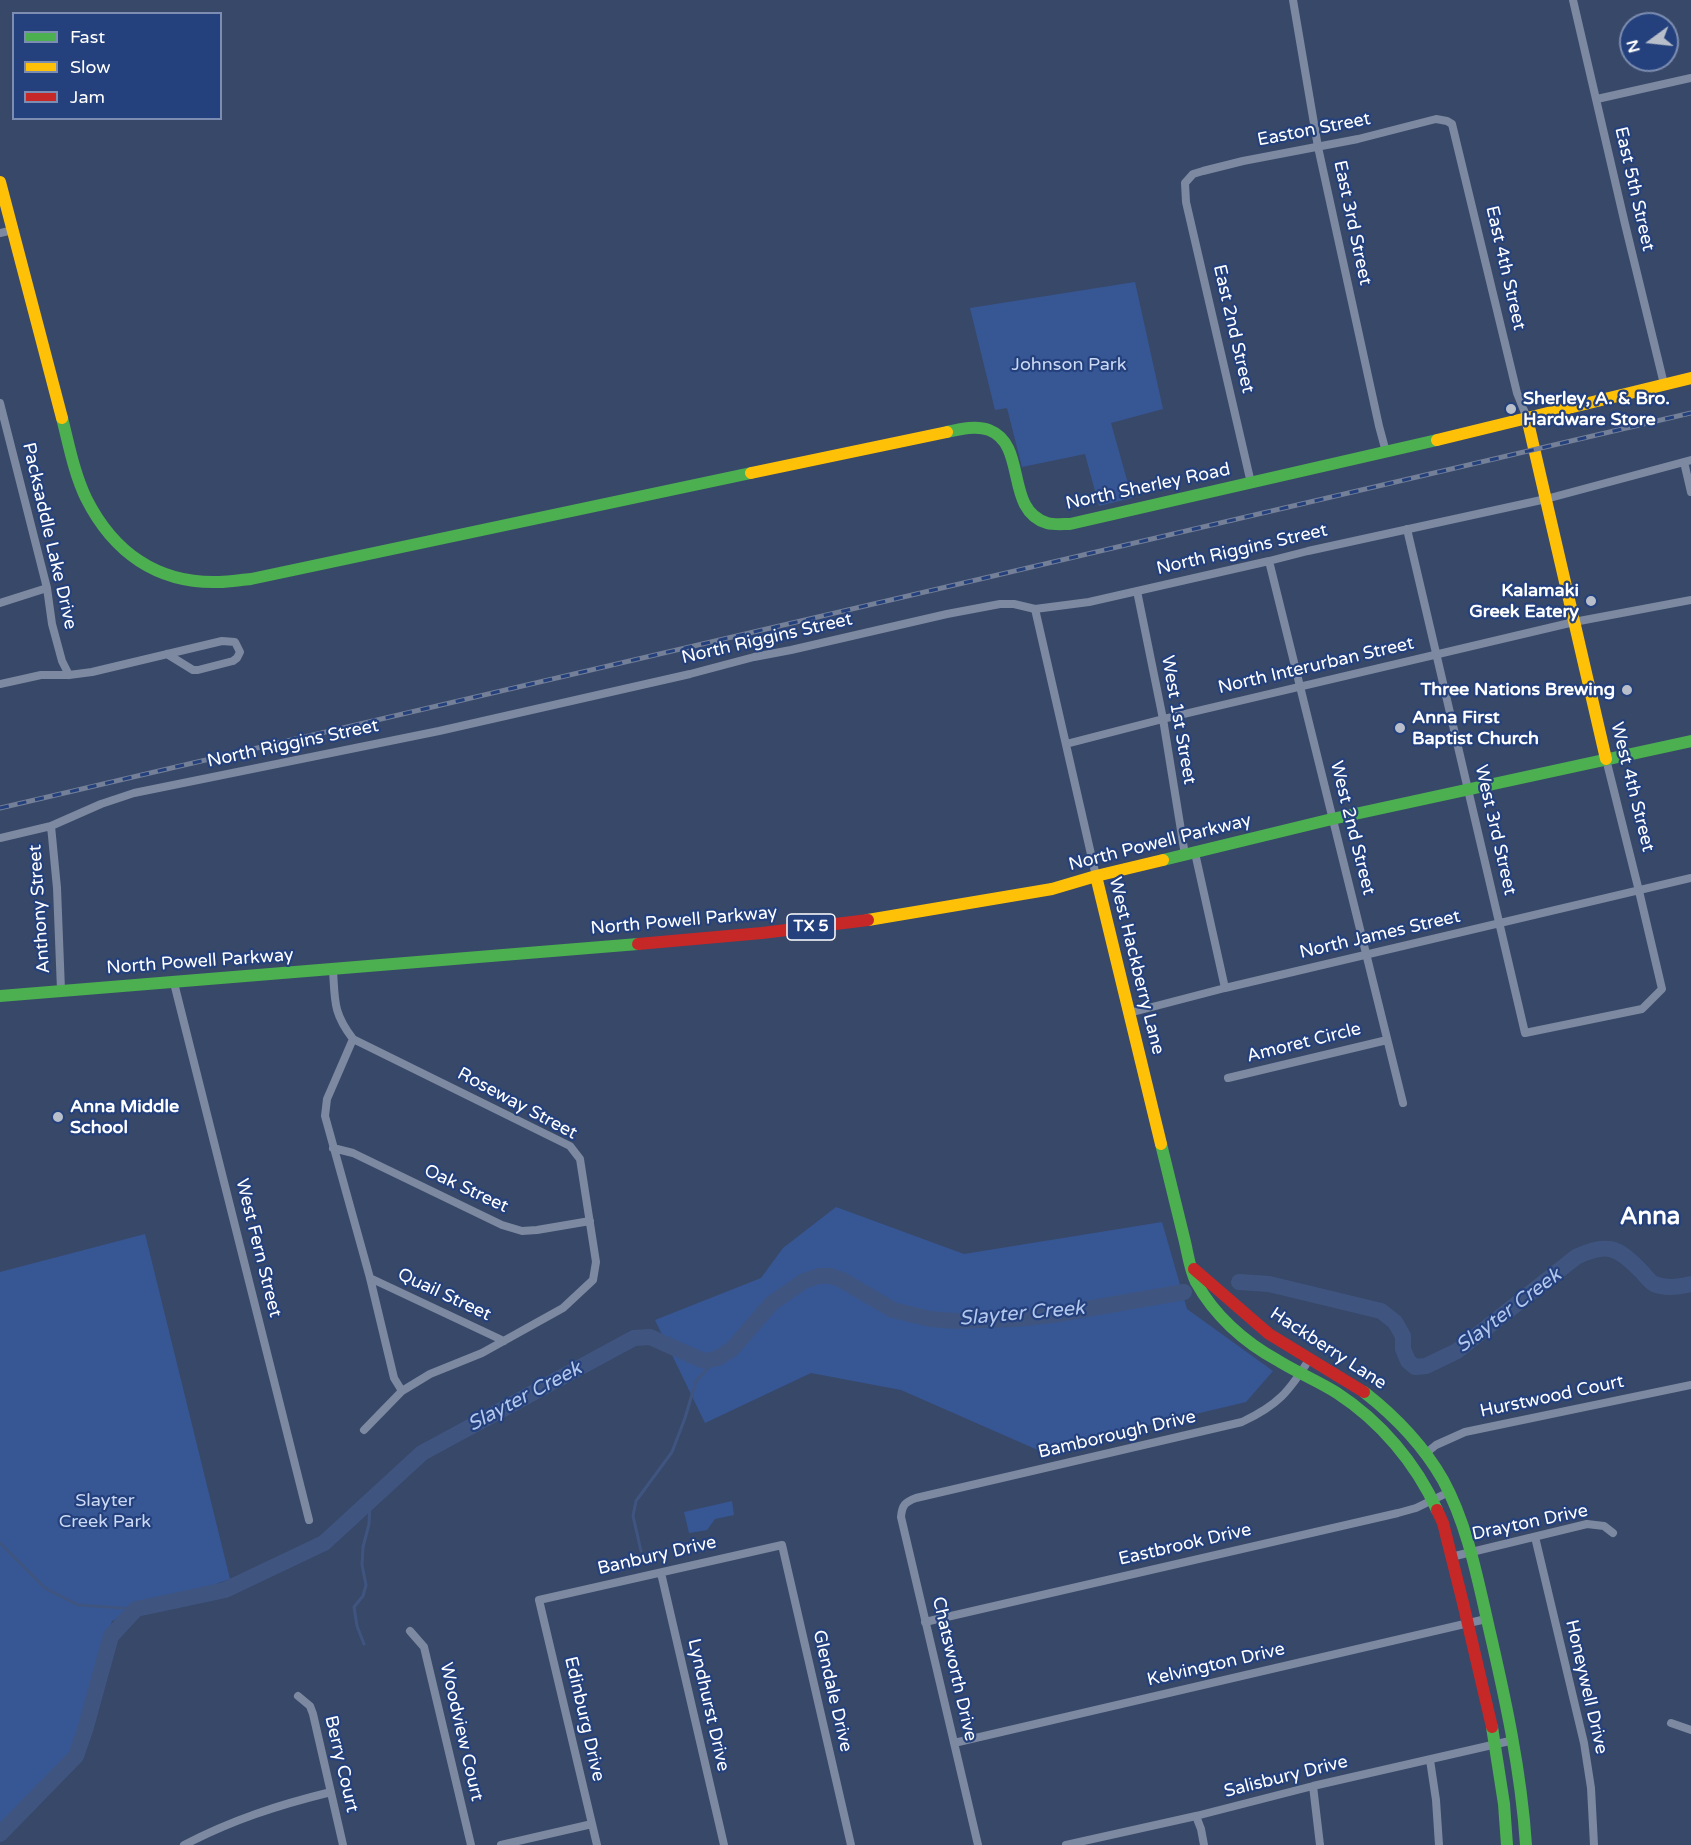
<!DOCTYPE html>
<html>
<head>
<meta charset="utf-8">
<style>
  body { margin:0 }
  #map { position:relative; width:1691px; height:1845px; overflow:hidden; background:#384869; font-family:"Varela Round",sans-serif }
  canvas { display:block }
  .legend { position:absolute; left:12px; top:12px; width:210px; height:108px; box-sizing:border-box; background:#24417d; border:2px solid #7c8db1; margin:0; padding:8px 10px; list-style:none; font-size:18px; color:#fff }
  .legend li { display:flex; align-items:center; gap:12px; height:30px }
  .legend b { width:30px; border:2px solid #7c8db1 }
  .north { position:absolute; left:1619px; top:12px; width:60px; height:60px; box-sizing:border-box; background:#24417d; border:2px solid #7c8db1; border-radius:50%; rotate:255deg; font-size:16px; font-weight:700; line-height:24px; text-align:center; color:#fff }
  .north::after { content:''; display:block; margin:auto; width:21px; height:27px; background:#b9bfca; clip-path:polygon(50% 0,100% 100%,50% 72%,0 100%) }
</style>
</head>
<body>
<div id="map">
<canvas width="1691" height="1845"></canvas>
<ul class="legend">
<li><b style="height:8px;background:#4caf50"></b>Fast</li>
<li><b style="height:8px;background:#ffc107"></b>Slow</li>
<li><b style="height:8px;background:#c62828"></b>Jam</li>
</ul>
<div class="north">N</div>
</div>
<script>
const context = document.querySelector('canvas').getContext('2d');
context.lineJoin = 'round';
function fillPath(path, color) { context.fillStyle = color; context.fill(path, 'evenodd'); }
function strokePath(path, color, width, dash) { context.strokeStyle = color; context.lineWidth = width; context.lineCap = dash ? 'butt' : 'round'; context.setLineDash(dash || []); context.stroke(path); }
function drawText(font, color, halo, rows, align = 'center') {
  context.font = font + ' "Varela Round",sans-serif'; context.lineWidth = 4.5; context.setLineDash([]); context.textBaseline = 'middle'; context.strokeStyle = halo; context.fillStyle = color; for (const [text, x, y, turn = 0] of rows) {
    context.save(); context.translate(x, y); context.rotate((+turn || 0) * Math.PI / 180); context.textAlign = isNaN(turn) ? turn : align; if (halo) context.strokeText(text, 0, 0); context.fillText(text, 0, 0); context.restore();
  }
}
fillPath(new Path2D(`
  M1135 282 1163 409 1111 423 1132 498 1099 506 1085 454 1022 467 1007 408 995 410 970 308Z
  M836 1207 964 1254 1162 1222 1187 1309 1273 1371 1246 1402 1040 1451 901 1390 811 1373 705 1423 655 1320 761 1278 783 1248Z
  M145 1234 230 1579 112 1621 76 1749 0 1826V1272Z
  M732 1501 734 1515 715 1519 707 1530 689 1533 684 1512Z`), '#375794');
strokePath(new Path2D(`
  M0 1543 45 1588 78 1605 136 1609
  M641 1551 633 1516 636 1501 672 1452 685 1418 696 1381 718 1358
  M364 1644 357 1626 354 1607 363 1596 366 1585 362 1565 363 1547 369 1524 370 1502`), '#3f5580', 3);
strokePath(new Path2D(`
  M1239 1282 1269 1284 1381 1311 1395 1322 1403 1336V1349L1408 1361 1415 1367 1426 1366 1457 1351 1576 1257C1607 1242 1618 1247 1641 1271 1645 1275 1649 1281 1654 1284 1666 1289 1679 1287 1691 1284
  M0 1834 76 1756 85 1730 111 1636 136 1609 225 1590 324 1543 422 1453 634 1338 650 1337 704 1361 718 1358 732 1349 772 1303 804 1281 819 1276H831L842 1280 893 1310 930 1319 955 1321 1015 1319 1052 1315 1184 1292`), '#3f5580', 16);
strokePath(new Path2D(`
  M1293 0 1318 147 1379 426 1386 452
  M1573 0 1625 224 1664 384
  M1597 99 1691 78
  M0 233 13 230
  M0 403 47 588 52 624 62 661 69 675
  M1684 462 1691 492
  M1251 483 1186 202 1185 183 1193 174 1203 171 1243 161 1358 139 1436 119 1447 121 1452 124 1517 393 1527 418
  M1407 529 1525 1033 1642 1009 1662 989 1639 891 1606 759
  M1269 561 1403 1103
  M1137 591 1163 719 1185 855
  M0 603 47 588
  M1035 609 1096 876
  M0 684 41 675H69L92 672 222 641 235 642 240 652 237 658 233 661 198 670H193L167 654
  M1066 744 1163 719 1574 622 1691 600
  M51 826 57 888 61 990
  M0 838 51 826 101 804 134 793 439 731 690 674 754 657 791 650 947 614 1000 604H1014L1035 609 1089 602 1269 561 1308 551 1546 499 1691 460
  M1195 853 1225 988
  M333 970C335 1001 333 1013 353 1039L327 1099 325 1116 370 1278 394 1378 402 1391
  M174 983 309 1520
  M1129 1013 1225 988 1691 878
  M353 1039 570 1146 580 1159 596 1262 593 1280 563 1308 482 1353 430 1374 402 1391 364 1430
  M1228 1078 1387 1040
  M333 1148 353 1153 502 1225 522 1231 537 1230 590 1221
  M370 1278 504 1341
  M1425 1454 1436 1445 1465 1432 1691 1385
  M1535 1537 1584 1743 1591 1788 1594 1845
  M1451 1557 1587 1524 1604 1526 1613 1533
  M661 1573 724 1845
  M925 1622 1398 1513 1416 1508 1449 1492
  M410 1631 424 1647 471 1845
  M298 1696 310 1706 313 1714 343 1845
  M1671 1723 1691 1730
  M954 1743 1486 1619
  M1430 1760 1436 1800 1439 1845
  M1313 1786 1320 1845
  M1196 1816 1201 1829 1204 1845
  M184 1845C232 1820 278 1805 331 1792
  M501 1845 592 1824
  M597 1845 539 1600 782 1545 851 1845
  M978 1845 901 1517C902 1505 905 1502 916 1498L1242 1422C1278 1405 1289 1392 1310 1358
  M1066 1845 1196 1816 1313 1786 1514 1740`), '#7d89a0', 8);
strokePath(new Path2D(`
  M62 418C69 445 74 473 86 498 113 552 157 584 219 582 229 582 240 580 251 579L751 473
  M947 432C960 429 976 425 989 430 1028 445 1004 510 1047 523 1054 525 1063 524 1070 524L1437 440
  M1163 860 1332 819 1691 741
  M0 996 638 944
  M1161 1144C1169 1177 1177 1210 1185 1242 1188 1255 1190 1270 1196 1282 1214 1315 1244 1342 1277 1360 1296 1372 1318 1381 1337 1393 1380 1421 1416 1463 1437 1510
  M1364 1392C1396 1417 1423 1445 1443 1480 1467 1524 1477 1576 1488 1624 1505 1697 1521 1770 1526 1845
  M1492 1727 1504 1804 1507 1845`), '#4caf50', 12);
strokePath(new Path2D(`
  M0 182 62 418
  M1527 418 1606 759
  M1437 440 1691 378
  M751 473 947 432
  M1096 876 1161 1144
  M868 920 1052 889 1096 876 1163 860`), '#ffc107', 12);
strokePath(new Path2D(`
  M638 944 762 933 868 920
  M1194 1269 1269 1334 1364 1392
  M1437 1510 1443 1523 1463 1603 1492 1727`), '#c62828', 12);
const rail = new Path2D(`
  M0 808 1691 413`);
strokePath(rail, '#747f98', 5);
strokePath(rail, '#24417d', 3, [9]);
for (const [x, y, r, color] of [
  [1511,409,6,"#b9bfca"],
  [1591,601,6,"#b9bfca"],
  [1627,690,6,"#b9bfca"],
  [1400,728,6,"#b9bfca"],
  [58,1117,6,"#b9bfca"]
]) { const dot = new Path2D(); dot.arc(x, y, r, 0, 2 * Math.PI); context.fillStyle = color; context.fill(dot); strokePath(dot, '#24417d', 2); }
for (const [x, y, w] of [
  [811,927,48]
]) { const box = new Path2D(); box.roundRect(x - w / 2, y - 13, w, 26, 4.5); context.fillStyle = '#24417d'; context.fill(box); strokePath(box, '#fff', 1.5); }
drawText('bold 16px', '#fff', null, [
  ["TX 5",811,927]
]);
drawText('18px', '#fff', '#24417d', [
  ["Easton Street",1314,130,-11],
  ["East 5th Street",1634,189,77],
  ["East 3rd Street",1352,223,78],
  ["East 4th Street",1505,268,77],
  ["East 2nd Street",1233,329,77],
  ["North Sherley Road",1148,487,-12],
  ["Packsaddle Lake Drive",49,536,77],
  ["North Riggins Street",1242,550,-13],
  ["North Riggins Street",767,639,-13],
  ["North Interurban Street",1316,666,-13],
  ["West 1st Street",1178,720,80],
  ["North Riggins Street",293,744,-12],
  ["West 4th Street",1632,787,76],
  ["West 2nd Street",1352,828,76],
  ["West 3rd Street",1495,830,77],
  ["North Powell Parkway",1160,843,-14],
  ["Anthony Street",40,909,-94],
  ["North Powell Parkway",684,921,-5],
  ["North James Street",1380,935,-13],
  ["North Powell Parkway",200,962,-4],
  ["West Hackberry Lane",1136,966,76],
  ["Amoret Circle",1304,1043,-14],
  ["Roseway Street",517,1104,28],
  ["Oak Street",466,1189,25],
  ["West Fern Street",258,1248,76],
  ["Quail Street",444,1295,25],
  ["Hackberry Lane",1328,1349,33],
  ["Hurstwood Court",1552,1397,-12],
  ["Bamborough Drive",1117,1435,-13],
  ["Drayton Drive",1530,1523,-12],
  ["Eastbrook Drive",1185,1545,-13],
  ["Banbury Drive",657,1556,-13],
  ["Kelvington Drive",1216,1665,-13],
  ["Chatsworth Drive",954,1669,77],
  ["Honeywell Drive",1586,1687,77],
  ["Glendale Drive",832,1691,77],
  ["Lyndhurst Drive",708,1705,77],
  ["Edinburg Drive",584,1719,77],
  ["Woodview Court",461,1732,77],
  ["Berry Court",341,1764,77],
  ["Salisbury Drive",1286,1777,-14]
]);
drawText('18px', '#cbd9f4', '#24417d', [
  ["Johnson Park",1069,365],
  ["Slayter",105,1501],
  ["Creek Park",105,1522]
]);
drawText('bold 18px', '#fff', '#24417d', [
  ["Sherley, A. & Bro.",1523,399],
  ["Hardware Store",1523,420],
  ["Kalamaki",1579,591,"right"],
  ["Greek Eatery",1579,612,"right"],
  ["Three Nations Brewing",1615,690,"right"],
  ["Anna First",1412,718],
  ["Baptist Church",1412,739],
  ["Anna Middle",70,1107],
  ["School",70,1128]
], 'left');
drawText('italic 20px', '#b3c7ed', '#24417d', [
  ["Slayter Creek",1509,1311,-37],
  ["Slayter Creek",1022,1314,-5],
  ["Slayter Creek",525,1397,-28]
]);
drawText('bold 24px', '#fff', '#24417d', [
  ["Anna",1650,1218]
]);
</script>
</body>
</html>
